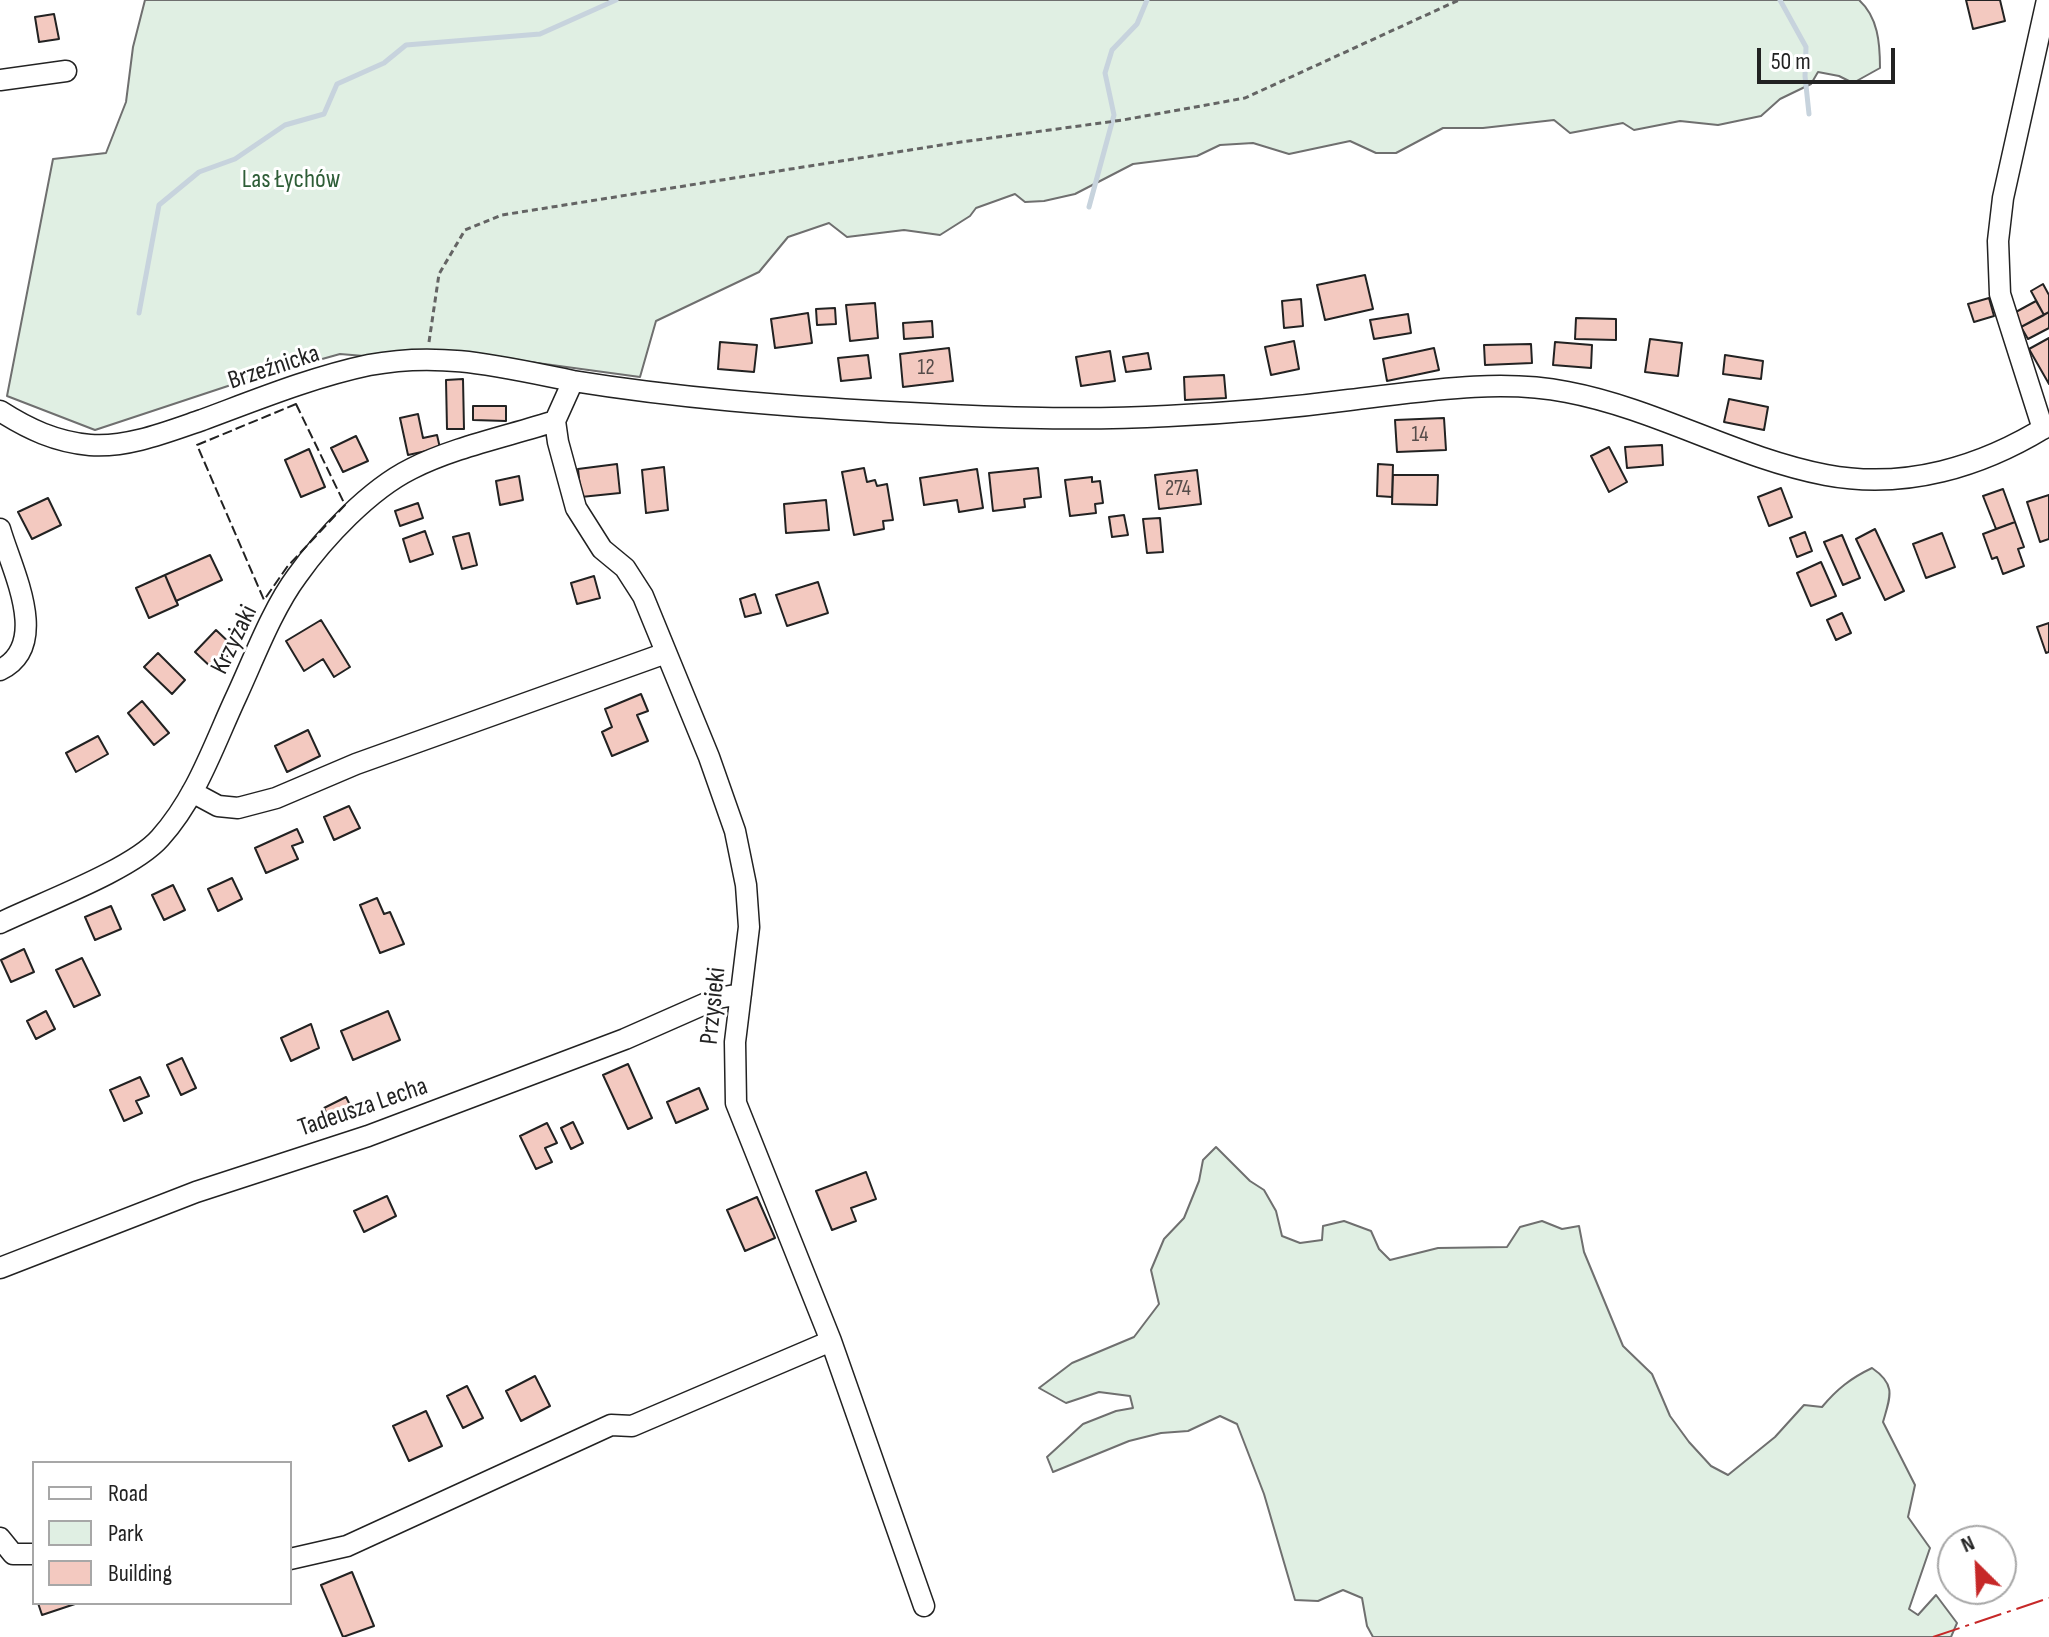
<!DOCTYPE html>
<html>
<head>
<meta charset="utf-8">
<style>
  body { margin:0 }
  #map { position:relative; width:2049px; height:1637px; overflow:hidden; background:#fff; font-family:"Sofia Sans Condensed",sans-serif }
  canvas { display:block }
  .legend { position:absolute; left:32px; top:1461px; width:260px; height:144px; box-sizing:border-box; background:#fff; border:2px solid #a7a7a7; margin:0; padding:10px 14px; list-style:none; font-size:24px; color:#222 }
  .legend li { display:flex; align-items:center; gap:16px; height:40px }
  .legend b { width:40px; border:2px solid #a7a7a7 }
  .north { position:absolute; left:1937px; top:1525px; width:80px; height:80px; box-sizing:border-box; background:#fff; border:2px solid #a7a7a7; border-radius:50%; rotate:336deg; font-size:22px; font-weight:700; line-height:32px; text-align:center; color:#222 }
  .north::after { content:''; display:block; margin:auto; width:28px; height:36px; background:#c62828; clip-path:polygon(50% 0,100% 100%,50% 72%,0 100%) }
  .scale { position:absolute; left:1757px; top:48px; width:138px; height:36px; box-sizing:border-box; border:4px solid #222; border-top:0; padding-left:10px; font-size:24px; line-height:28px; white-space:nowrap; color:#222; -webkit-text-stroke:6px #fff; paint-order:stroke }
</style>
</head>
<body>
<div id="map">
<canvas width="2049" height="1637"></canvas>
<ul class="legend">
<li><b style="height:10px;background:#fff"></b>Road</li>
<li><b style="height:22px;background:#e0efe3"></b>Park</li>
<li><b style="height:22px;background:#f3c9c0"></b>Building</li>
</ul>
<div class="north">N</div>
<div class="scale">50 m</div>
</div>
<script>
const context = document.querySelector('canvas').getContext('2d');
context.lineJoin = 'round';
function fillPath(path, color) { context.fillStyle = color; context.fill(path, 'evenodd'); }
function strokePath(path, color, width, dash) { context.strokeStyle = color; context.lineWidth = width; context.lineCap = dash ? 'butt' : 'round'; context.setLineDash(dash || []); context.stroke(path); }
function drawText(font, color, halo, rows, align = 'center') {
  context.font = font + ' "Sofia Sans Condensed",sans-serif'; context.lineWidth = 6; context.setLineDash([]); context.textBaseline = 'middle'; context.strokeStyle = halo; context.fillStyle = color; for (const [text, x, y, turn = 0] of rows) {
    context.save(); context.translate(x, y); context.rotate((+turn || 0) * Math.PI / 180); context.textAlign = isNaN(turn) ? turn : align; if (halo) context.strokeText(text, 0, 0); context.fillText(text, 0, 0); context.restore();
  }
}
const green = new Path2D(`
  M145 0H1859C1878 17 1880 43 1880 68L1853 83 1839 76 1818 72 1811 84 1780 99 1761 116 1718 125 1680 121 1634 130 1623 123 1570 133 1554 120 1483 128H1443L1396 153H1376L1350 141 1289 154 1253 143 1220 145 1197 156 1133 164 1075 194 1044 201 1025 202 1015 194 976 208 970 216 940 235 904 230 847 237 829 223 788 237 759 272 656 321 640 377 449 351 376 357 340 354 240 382 95 430 7 396 53 159 106 153 126 102 133 47Z
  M1216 1147 1250 1181 1264 1190 1276 1211 1282 1236 1300 1243 1322 1240 1323 1226 1344 1221 1371 1231 1379 1249 1390 1260 1438 1248 1507 1247 1520 1227 1542 1221 1562 1229 1579 1226 1584 1252 1623 1346 1652 1374 1670 1416 1689 1442 1711 1466 1728 1475 1775 1437 1804 1405 1822 1407C1837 1389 1851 1378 1872 1368 1897 1385 1890 1397 1883 1422L1915 1485 1908 1517 1930 1548 1909 1609 1918 1615 1936 1595 1957 1623 1951 1637H1373L1367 1626 1362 1598 1343 1590 1318 1601 1295 1600 1264 1494 1237 1424 1220 1416 1188 1431 1161 1433 1129 1441 1053 1472 1047 1457 1083 1424 1116 1411 1133 1408 1130 1396 1099 1392 1066 1403 1039 1388 1072 1363 1134 1337 1159 1304 1151 1270 1164 1239 1184 1218 1199 1181 1203 1160Z`);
fillPath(green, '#e0efe3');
strokePath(green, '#6f6f6f', 2);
strokePath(new Path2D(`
  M1780 0 1806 47 1805 76 1809 114
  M1089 207 1114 115 1105 73 1112 50 1137 24 1147 0
  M139 313 159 205 199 172 235 159 285 125 324 114 337 84 384 63 406 45 540 34 616 0`), '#c7d3dd', 5);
const building = new Path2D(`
  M1966 0H2000L2005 21 1973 29Z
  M54 14 59 39 39 42 35 17Z
  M1365 275 1373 309 1325 320 1317 285Z
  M2043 284 2049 295V312L2044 315 2031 291Z
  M1989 298 1994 316 1974 322 1968 304Z
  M1301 299 1303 326 1284 328 1282 301Z
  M2036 301 2044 315 2021 327 2014 313Z
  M875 303 878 338 850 341 846 305Z
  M835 308 836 324 817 325 816 309Z
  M2049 312V328L2028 339 2021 327Z
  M808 313 812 343 775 348 771 319Z
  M1408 314 1411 333 1374 339 1370 320Z
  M1576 318 1616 319V340L1575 339Z
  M932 321 933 337 904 339 903 323Z
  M2049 338V384L2029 349Z
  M1650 339 1682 343 1678 376 1645 372Z
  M1294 341 1299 369 1271 375 1265 347Z
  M720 342 757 345 754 372 718 369Z
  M1555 342 1592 345 1591 368 1553 365Z
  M1531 344 1532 363 1485 365 1484 345Z
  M949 348 953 381 903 387 900 354Z
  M1434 348 1439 370 1387 381 1383 359Z
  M1110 351 1115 381 1081 386 1076 357Z
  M1148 353 1151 369 1126 372 1123 357Z
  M868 355 871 378 841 381 838 358Z
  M1725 355 1763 361 1761 379 1723 374Z
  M1224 375 1226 398 1185 400 1184 377Z
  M463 379 464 429H447L446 380Z
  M1729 399 1768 407 1764 430 1724 422Z
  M473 406H506V421L473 420Z
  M418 414 423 438 437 435 440 448 408 455 400 418Z
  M1444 418 1446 450 1397 452 1395 420Z
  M356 436 368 461 343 472 331 448Z
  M1662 445 1663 465 1627 468 1625 447Z
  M1609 447 1627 482 1609 492 1591 456Z
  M309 449 325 487 301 497 285 460Z
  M617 464 620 493 581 497 578 469Z
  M1378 464 1393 465 1392 497 1377 496Z
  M664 467 668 510 646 513 642 470Z
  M864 468 867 482 875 480 877 486 887 484 893 520 883 521 884 529 854 535 842 472Z
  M1038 468 1041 497 1024 499 1025 507 993 511 989 473Z
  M977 469 983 508 959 512 957 500 924 505 920 478Z
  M1197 470 1201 504 1159 509 1155 475Z
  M1393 475H1438L1437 505 1392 504Z
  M519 476 523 500 500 505 496 481Z
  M1092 477V482L1100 481 1103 503 1095 504 1096 513 1070 516 1065 480Z
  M1781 488 1792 517 1769 526 1758 497Z
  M2003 489 2015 522 1996 529 1983 496Z
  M2049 495V539L2040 542 2027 502Z
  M48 498 61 525 32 539 18 512Z
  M826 500 829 530 786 533 784 504Z
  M418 503 423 518 400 526 395 511Z
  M1124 515 1128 535 1112 537 1109 517Z
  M1160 518 1163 552 1147 553 1143 519Z
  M2015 522 2024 547 2018 549 2024 566 2003 574 1997 557 1992 559 1983 534Z
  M1875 529 1904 591 1885 600 1856 539Z
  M425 531 433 554 410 562 403 539Z
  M1805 532 1812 551 1797 557 1790 538Z
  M469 533 477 565 462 569 453 537Z
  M1942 533 1955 567 1926 578 1913 544Z
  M1842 535 1860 578 1843 585 1824 542Z
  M210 555 222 580 176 601 165 575Z
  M1821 562 1836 596 1811 606 1797 573Z
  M165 575 178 605 149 618 136 588Z
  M594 576 600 598 577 604 571 583Z
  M818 582 828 613 787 626 776 595Z
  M755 594 761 613 745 617 740 599Z
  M1842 613 1851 633 1836 640 1827 620Z
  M321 620 350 667 334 677 323 659 304 671 286 641Z
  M2049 623V652L2046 653 2037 627Z
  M216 630 235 648 214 670 195 652Z
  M158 653 185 680 172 694 144 667Z
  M641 694 648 711 637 715 648 741 612 756 602 732 612 727 605 709Z
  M142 701 169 733 154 745 128 713Z
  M308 730 320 756 287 772 275 746Z
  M98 736 108 754 76 772 66 753Z
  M349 806 360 828 334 840 324 817Z
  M297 829 303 842 292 846 298 859 266 873 255 848Z
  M232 878 242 899 218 911 208 889Z
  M173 885 185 910 164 920 152 895Z
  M377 898 384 914 390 912 404 944 380 953 360 905Z
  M111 906 121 929 95 940 85 917Z
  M24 949 34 972 11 982 1 960Z
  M82 958 100 995 74 1007 56 970Z
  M46 1011 55 1029 36 1039 27 1021Z
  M388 1011 400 1040 353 1060 341 1031Z
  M311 1024 319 1048 291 1061 281 1038Z
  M182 1058 196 1088 181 1095 167 1065Z
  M628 1064 652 1118 628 1129 603 1075Z
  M140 1077 149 1096 136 1101 142 1113 124 1121 110 1090Z
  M699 1088 708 1109 676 1123 667 1102Z
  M346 1097 352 1109 329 1119 324 1108Z
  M573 1122 583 1143 571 1149 561 1128Z
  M547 1123 557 1143 545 1148 552 1162 536 1169 520 1136Z
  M866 1172 876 1199 851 1208 856 1221 832 1230 816 1191Z
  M387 1196 396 1216 364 1232 354 1211Z
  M757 1197 775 1238 745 1251 727 1210Z
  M535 1376 550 1406 521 1421 506 1391Z
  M467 1386 483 1418 463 1428 447 1396Z
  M426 1411 442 1446 409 1461 393 1426Z
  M352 1572 374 1626 343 1637 321 1585Z
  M38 1603H78L42 1615Z`);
fillPath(building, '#f3c9c0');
strokePath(building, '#222', 2);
const minor = new Path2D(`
  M0 80 66 71
  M0 411C28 429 56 442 90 445 127 448 167 432 202 420 256 400 312 377 369 365 442 351 502 367 573 381
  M555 421 573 381C678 398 783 406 889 412 982 417 1075 421 1168 416 1229 413 1289 408 1349 400 1418 392 1498 378 1567 392 1657 409 1737 458 1826 475 1905 490 1982 467 2049 425
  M555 421 558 442 576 508 602 549 625 568 643 596 709 757 735 831 746 885 749 927 735 1042 736 1103 831 1341 924 1606
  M2043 429 2000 294 1998 241 2003 198 2047 0
  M0 529C11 568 52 645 0 670
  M192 792 218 806 238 808 276 798 356 764 666 653
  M0 923C41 903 132 870 160 838 197 797 214 744 237 695 254 658 273 608 297 576 324 538 369 490 411 469 454 447 509 436 555 421
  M0 1268 196 1192 368 1136 482 1093 625 1039 718 998 741 994
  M0 1538 13 1554H34
  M290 1559 347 1546 611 1425 632 1426 831 1341`);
strokePath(minor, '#222', 23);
strokePath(new Path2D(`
  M429 342 439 274 465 230 502 215 954 143 1123 120 1245 98 1459 0`), '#646464', 3, [6, 4]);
strokePath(minor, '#fff', 20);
strokePath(new Path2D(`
  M296 404 345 505 287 567 264 600 197 445Z`), '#222', 2, [10, 4]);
strokePath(new Path2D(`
  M1933 1637 2049 1598`), '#c62828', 2, [28, 6, 4, 6]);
drawText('22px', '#564c4a', null, [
  ["12",926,368],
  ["14",1420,435],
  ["274",1178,489]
]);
drawText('26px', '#2f5e38', '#fff', [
  ["Las Łychów",291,180]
]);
drawText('26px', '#222', '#fff', [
  ["Brzeźnicka",274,368,-18],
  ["Krzyżaki",235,640,-64],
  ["Przysieki",714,1006,-84],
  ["Tadeusza Lecha",363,1108,-19]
]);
</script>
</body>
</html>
